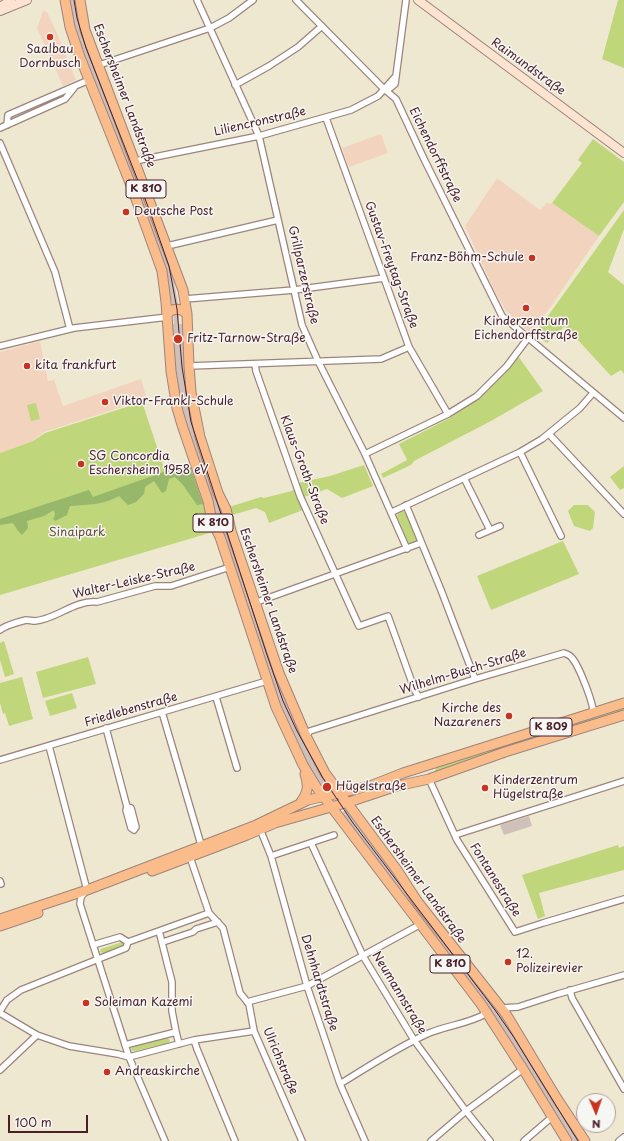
<!DOCTYPE html>
<html>
<head>
<meta charset="utf-8">
<style>
  body { margin:0 }
  #map { position:relative; width:624px; height:1141px; overflow:hidden; background:#efe8d1; font-family:"Playpen Sans",sans-serif }
  canvas { display:block }
  .north { position:absolute; left:576px; top:1093px; width:40px; height:40px; box-sizing:border-box; background:#f6f6f2; border:1px solid #b1a0a2; border-radius:50%; rotate:178deg; font-size:11px; font-weight:700; line-height:16px; text-align:center; color:#4a1f2b }
  .north::after { content:''; display:block; margin:auto; width:14px; height:18px; background:#c8321e; clip-path:polygon(50% 0,100% 100%,50% 72%,0 100%) }
  .scale { position:absolute; left:8px; top:1115px; width:80px; height:18px; box-sizing:border-box; border:2px solid #4a1f2b; border-top:0; padding-left:5px; font-size:12px; line-height:14px; white-space:nowrap; color:#4a1f2b; -webkit-text-stroke:3px #f6f6f2; paint-order:stroke }
</style>
</head>
<body>
<div id="map">
<canvas width="624" height="1141"></canvas>
<div class="north">N</div>
<div class="scale">100 m</div>
</div>
<script>
const context = document.querySelector('canvas').getContext('2d');
context.lineJoin = 'round';
function fillPath(path, color) { context.fillStyle = color; context.fill(path, 'evenodd'); }
function strokePath(path, color, width, dash) { context.strokeStyle = color; context.lineWidth = width; context.lineCap = dash ? 'butt' : 'round'; context.setLineDash(dash || []); context.stroke(path); }
function drawText(font, color, halo, rows, align = 'center') {
  context.font = font + ' "Playpen Sans",sans-serif'; context.lineWidth = 3; context.setLineDash([]); context.textBaseline = 'middle'; context.strokeStyle = halo; context.fillStyle = color; for (const [text, x, y, turn = 0] of rows) {
    context.save(); context.translate(x, y); context.rotate((+turn || 0) * Math.PI / 180); context.textAlign = isNaN(turn) ? turn : align; if (halo) context.strokeText(text, 0, 0); context.fillText(text, 0, 0); context.restore();
  }
}
fillPath(new Path2D(`
  M43 11 47 12 57 33 76 80 63 86 37 28Z
  M381 134 388 153 349 167 342 148Z
  M497 178 540 210 547 203 551 204 552 203 599 236 552 305 530 333 506 311 495 292 465 226Z
  M40 341 48 381 54 380 63 406 141 379 147 399 44 432 32 441 0 453V352Z`), '#f2d4be');
fillPath(new Path2D(`
  M68 0H76L81 28 172 270 178 304H172L166 271 79 43Z
  M179 311V324H182L186 375 192 422 282 693 314 762 328 784 322 789 308 767 280 707H281L270 676 201 471 190 437 183 409H181L174 366 171 325 174 324 173 312Z
  M347 808 497 1010 514 1035 555 1103 581 1141H573L549 1106 501 1025 341 814Z
  M529 816 532 826 504 835 500 825Z`), '#cfc0ba');
fillPath(new Path2D(`
  M618 0H624V68L602 59Z
  M593 139 624 162V202L599 236 552 203 582 163 578 160Z
  M624 210V229L608 272 624 285V374L621 370 611 376 565 326 547 343 535 334Z
  M518 356 543 391 491 421 414 461 411 465 383 478 381 474 407 460 399 444 448 419 476 401Z
  M142 402 165 471 189 463 213 532 0 595V453L33 441 45 433Z
  M36 403 40 419 31 421 27 405Z
  M364 465 373 486 342 498 327 489 298 499 303 510 269 523 265 512 256 508 232 515 229 507 261 497 264 498 292 491 298 483 330 476Z
  M624 466V488L620 490 610 477Z
  M574 505H588L595 512 593 528 590 531 574 526 568 511Z
  M402 511 406 512 417 539 416 542 411 544 408 542 397 516 398 513Z
  M563 541 579 574 491 610 477 576Z
  M4 641 14 674 5 677 0 660V643Z
  M88 657 96 684 43 698 36 672Z
  M22 677 33 719 9 726 5 713 3 714 0 703V683Z
  M72 693 77 708 50 716 45 701Z
  M624 706V713L435 772V770L437 767Z
  M618 845 619 848 624 846V870L539 893 545 916 538 919 522 875Z
  M122 942 126 943 124 947 103 953 100 952 101 949Z
  M167 1038 170 1040 169 1043 134 1051 131 1050 132 1047Z`), '#bfd67a');
fillPath(new Path2D(`
  M189 463 203 504 197 505 183 485 175 477 169 479 166 491 162 493 154 481 145 487 144 494 136 502 128 505 119 496C100 506 91 504 70 506L67 515 55 521 53 519 55 515 54 510 44 516 27 521 28 528 22 535 18 531 13 523 0 525V519L89 490 93 497Z`), '#97b76a');
const street = new Path2D(`
  M197 0 259 136 302 325 318 361 365 454 407 549
  M296 0 384 89 396 99 424 159 502 316 624 418
  M99 65 210 28 229 18 253 0
  M235 85 269 66 298 47 322 26
  M384 89H389L395 84 406 0
  M326 118 409 347 448 414
  M7 125 8 115 89 80
  M0 128 65 99 74 88
  M0 143 55 272 70 329
  M135 161 259 136 351 110 378 96 396 76
  M167 246 278 220
  M185 299 294 290 384 278
  M0 346 74 328 168 317
  M255 364 256 371 300 496 359 626 388 616 415 691 419 697
  M189 366 381 359 409 347
  M549 434 624 514
  M520 452 561 536
  M365 454 448 414 477 396 507 366 528 338
  M464 478 490 530
  M406 505 441 590 475 679
  M392 512 520 452 542 439 580 408 593 393
  M479 535 500 526
  M254 603 421 543
  M0 630C6 625 18 622 26 620 29 620 32 621 35 621 57 619 74 600 97 602L155 586H171L230 567
  M216 697 237 768
  M162 712 202 848
  M106 728 127 807
  M306 736 310 731 475 679 564 653C567 654 570 655 572 658 579 666 594 704 593 713
  M49 746 87 890 81 897 80 904 129 1057 165 1141
  M0 760 267 681
  M429 779 457 840 515 932 543 923 624 899
  M127 807 131 808 136 827 134 830 131 828 126 810Z
  M260 829 271 856 307 986 340 1084 365 1141
  M455 835 624 781
  M311 843 363 956 414 1040 466 1111 490 1141
  M271 856 334 835
  M190 857 209 913 223 928 240 993 249 1004 254 1031 302 1141
  M0 881 1 884
  M159 931 172 982V1011L176 1032
  M163 942 193 932 196 929 218 922
  M93 945 120 937 128 942 209 913
  M570 990 572 998 624 1089
  M247 1002 307 986 421 924
  M501 1008 518 1007 558 994 624 975
  M0 1011 7 1000 21 990 126 948 128 942
  M0 1013 37 1035 69 1046 118 1054 129 1057 194 1040 254 1031
  M194 1040 197 1049 235 1141
  M125 1045 176 1032 179 1044
  M0 1070 37 1035
  M340 1084C369 1066 398 1047 429 1033 448 1025 469 1024 487 1013
  M431 1141 466 1111 523 1069
  M524 1141 552 1117
  M619 1141 624 1137`);
const secondary = new Path2D(`
  M418 0 624 153
  M0 7 11 0
  M0 11 27 0`);
const primary = new Path2D(`
  M65 0 70 27 80 57 132 188 162 271 166 302 171 371 177 408 182 425 208 501 212 521 220 537 276 707 303 765 317 788 481 1004 523 1069 567 1141
  M80 0 85 30 183 290 187 314 189 366 191 392 200 437 218 493 226 509 231 531 279 673 306 736 325 773 397 870 417 901 506 1014 556 1097 585 1141
  M167 314C174 307 181 308 187 314
  M301 802C308 792 309 786 305 774
  M152 871 247 835 275 823 352 801 397 786 429 779 505 752 624 715
  M0 919 87 890 254 826 308 800 370 786 403 773 624 703
  M0 926 38 913`);
strokePath(street, '#9c847e', 8);
strokePath(secondary, '#9c847e', 10);
strokePath(primary, '#9c847e', 11);
strokePath(street, '#fff', 5.5);
strokePath(secondary, '#fde4d1', 8);
strokePath(primary, '#fabc8b', 9);
strokePath(new Path2D(`
  M74 0 77 18 86 48 149 209 169 266 177 309 182 367 191 422 267 655 283 701 297 731 323 778 353 823 495 1010 513 1036 578 1141`), '#4a1f2b', 1);
for (const [x, y, r, color] of [
  [50,37,4,"#c8321e"],
  [126,212,4,"#c8321e"],
  [532,258,4,"#c8321e"],
  [526,308,4,"#c8321e"],
  [178,339,5,"#c8321e"],
  [27,366,4,"#c8321e"],
  [105,402,4,"#c8321e"],
  [81,464,4,"#c8321e"],
  [509,716,4,"#c8321e"],
  [327,787,5,"#c8321e"],
  [485,788,4,"#c8321e"],
  [508,962,4,"#c8321e"],
  [86,1003,4,"#c8321e"],
  [107,1072,4,"#c8321e"]
]) { const dot = new Path2D(); dot.arc(x, y, r, 0, 2 * Math.PI); context.fillStyle = color; context.fill(dot); strokePath(dot, '#f6f6f2', 1.5); }
for (const [x, y, w] of [
  [146,189,40],
  [213,523,40],
  [551,727,42],
  [450,964,40]
]) { const box = new Path2D(); box.roundRect(x - w / 2, y - 9, w, 18, 3); context.fillStyle = '#f6f6f2'; context.fill(box); strokePath(box, '#4a1f2b', 1); }
drawText('bold 11px', '#4a1f2b', null, [
  ["K 810",146,189],
  ["K 810",213,523],
  ["K 809",551,727],
  ["K 810",450,964]
]);
drawText('12px', '#4a1f2b', '#f6f6f2', [
  ["Saalbau",50,50,"center"],
  ["Dornbusch",50,64,"center"],
  ["Deutsche Post",134,212],
  ["Franz-Böhm-Schule",524,258,"right"],
  ["Kinderzentrum",526,322,"center"],
  ["Eichendorffstraße",526,336,"center"],
  ["Fritz-Tarnow-Straße",187,339],
  ["kita frankfurt",35,366],
  ["Viktor-Frankl-Schule",113,402],
  ["SG Concordia",89,457],
  ["Eschersheim 1958 eV",89,471],
  ["Kirche des",501,709,"right"],
  ["Nazareners",501,723,"right"],
  ["Kinderzentrum",493,781],
  ["Hügelstraße",493,795],
  ["Hügelstraße",336,787],
  ["12.",516,955],
  ["Polizeirevier",516,969],
  ["Soleiman Kazemi",94,1003],
  ["Andreaskirche",115,1072]
], 'left');
drawText('12px', '#4a1f2b', '#f6f6f2', [
  ["Raimundstraße",528,67,36],
  ["Eschersheimer Landstraße",124,96,69],
  ["Liliencronstraße",260,122,-13],
  ["Eichendorffstraße",435,155,64],
  ["Gustav-Freytag-Straße",391,265,70],
  ["Grillparzerstraße",303,275,77],
  ["Klaus-Groth-Straße",304,470,69],
  ["Walter-Leiske-Straße",134,581,-13],
  ["Eschersheimer Landstraße",268,601,71],
  ["Wilhelm-Busch-Straße",463,672,-17],
  ["Friedlebenstraße",131,710,-16],
  ["Eschersheimer Landstraße",418,880,54],
  ["Fontanestraße",495,880,58],
  ["Dehnhardtstraße",319,983,73],
  ["Neumannstraße",399,993,59],
  ["Ulrichstraße",280,1061,67]
]);
drawText('12px', '#674d3f', '#f6f6f2', [
  ["Sinaipark",77,533]
]);
</script>
</body>
</html>
